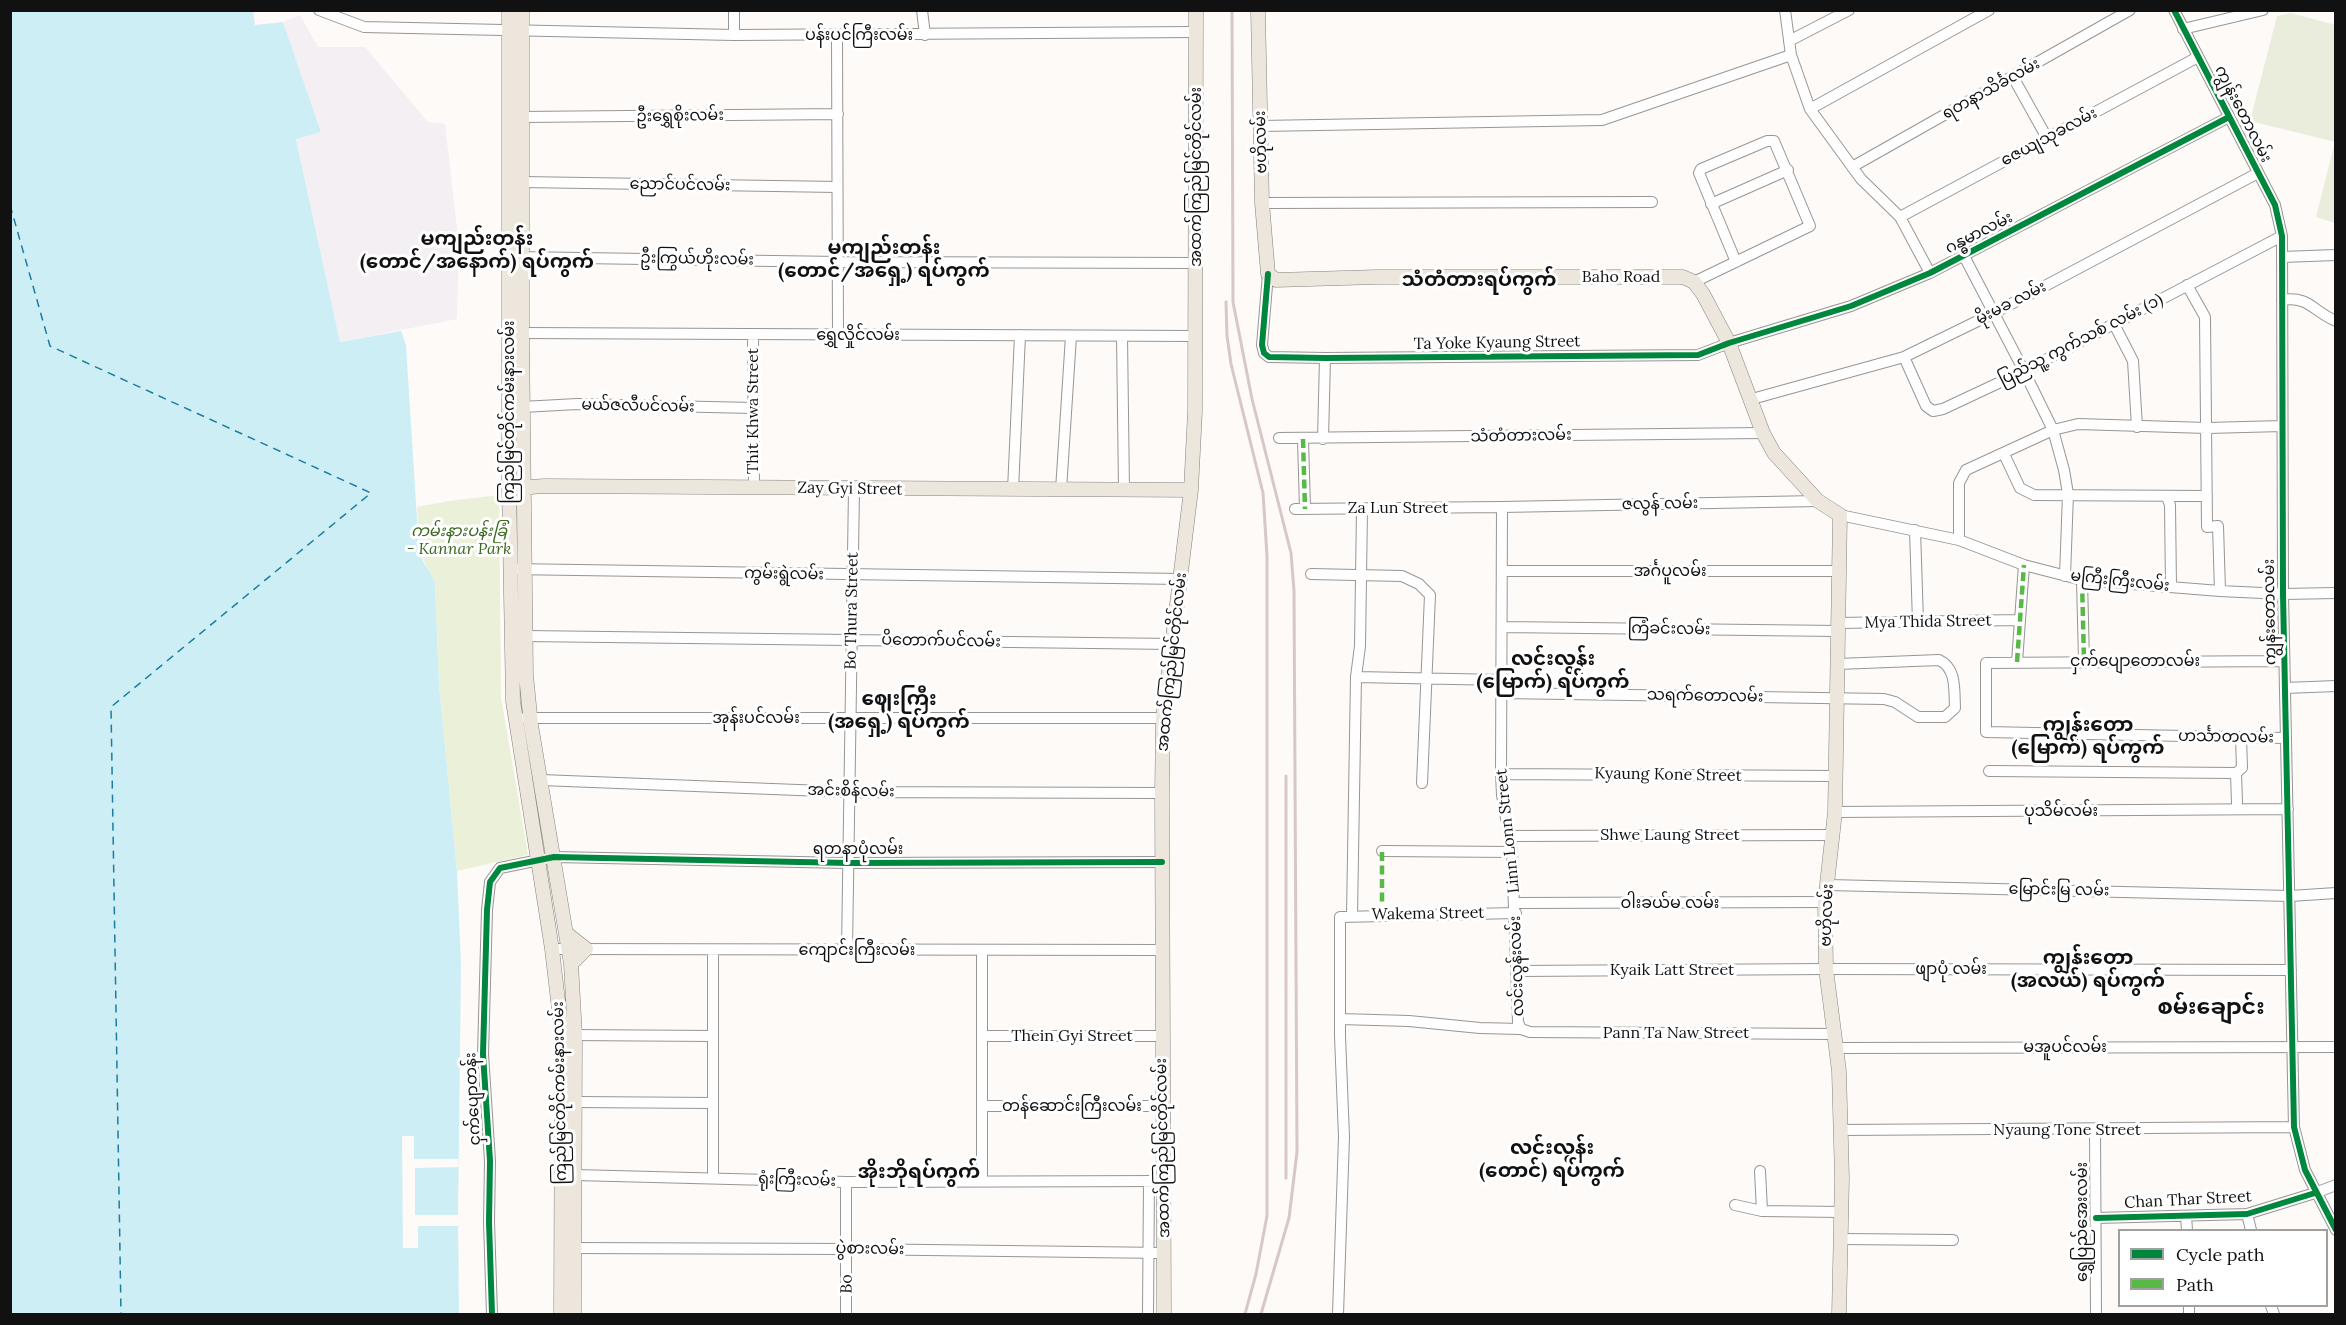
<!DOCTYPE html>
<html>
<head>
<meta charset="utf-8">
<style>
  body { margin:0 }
  #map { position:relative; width:2346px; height:1325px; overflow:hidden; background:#fdfaf7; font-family:Lora,serif }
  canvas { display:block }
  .frame { position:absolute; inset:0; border:12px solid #111; pointer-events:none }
  .legend { position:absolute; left:2118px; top:1229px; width:210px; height:78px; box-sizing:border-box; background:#fff; border:2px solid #a0a0a0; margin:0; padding:8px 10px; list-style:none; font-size:18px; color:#111 }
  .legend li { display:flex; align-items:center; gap:12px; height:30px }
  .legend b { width:30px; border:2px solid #a0a0a0 }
</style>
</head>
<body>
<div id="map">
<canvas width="2346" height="1325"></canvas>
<div class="frame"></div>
<ul class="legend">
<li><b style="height:8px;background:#00873e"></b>Cycle path</li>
<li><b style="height:8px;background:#58b947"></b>Path</li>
</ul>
</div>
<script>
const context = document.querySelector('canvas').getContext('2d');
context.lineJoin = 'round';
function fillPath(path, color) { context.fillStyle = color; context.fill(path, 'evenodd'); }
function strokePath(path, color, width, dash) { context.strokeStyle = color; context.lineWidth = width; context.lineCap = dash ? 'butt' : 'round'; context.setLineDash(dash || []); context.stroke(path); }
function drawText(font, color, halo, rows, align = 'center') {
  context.font = font + ' Lora,"Noto Sans Myanmar",serif'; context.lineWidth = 6; context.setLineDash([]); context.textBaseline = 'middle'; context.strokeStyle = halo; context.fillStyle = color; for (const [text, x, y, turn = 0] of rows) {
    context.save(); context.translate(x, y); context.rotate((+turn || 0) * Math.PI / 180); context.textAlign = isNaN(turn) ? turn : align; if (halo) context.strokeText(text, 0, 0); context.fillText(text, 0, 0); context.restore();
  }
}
fillPath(new Path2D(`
  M300 15 318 47H365L428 122 445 124 459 245 457 319 340 342 296 138 321 132 283 22Z`), '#f4eff3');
fillPath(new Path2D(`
  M499 495 501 697 528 855 457 871 439 684 435 583 419 551 417 507 449 501Z`), '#ebf1d8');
fillPath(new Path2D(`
  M2291 13 2335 25V223L2316 217 2335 142 2250 121 2277 16Z`), '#ebeddc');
fillPath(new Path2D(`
  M253 10 255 25 283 22 321 132 296 139 340 342 401 331 406 345 419 551C422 563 431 571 435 583L439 684 457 871 461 965 458 1215 459 1314H11L10 11Z`), '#ceeef6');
fillPath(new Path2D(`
  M402 1136H414V1159H458L459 1167 415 1168V1215H458V1226H418V1248H403Z`), '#fdfaf7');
strokePath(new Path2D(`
  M10 205 50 346 371 493 111 707 121 1314`), '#1b7da2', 1.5, [8, 6]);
const minor = new Path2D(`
  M319 10 364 27 734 35 1196 32
  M734 10V35
  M922 10 925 35
  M1785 10 1791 55 1810 109 1861 179 1900 217 1930 273
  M2174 10 2275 205 2282 236 2283 594 2294 1127 2305 1170 2336 1230
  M2183 29 2263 10
  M837 35 838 335
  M1789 41 1849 10
  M2013 77 2047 138
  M1810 109 1989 10
  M522 117 838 114
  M1261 126 1602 120 1791 55
  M1852 167 2130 10
  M522 182 837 187
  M1262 203 1652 202
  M1711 204 1788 170
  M1900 217 2198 57
  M1964 256 2024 371 2053 430 2064 470 2068 494 2065 576
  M516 257 838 262 1196 263
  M2282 257 2336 255
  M1268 274 1262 345 1264 353 1269 357 1325 358 1698 355 1729 343 1851 306 1930 273 2229 117
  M1694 282 1810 226 1774 141H1767L1701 169 1699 173 1736 262
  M2187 285 2205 317 2207 527 2218 526 2220 591
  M2282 300C2310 296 2312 311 2336 321
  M2114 324 2133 361 2137 427
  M522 333 1195 336
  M753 334 754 488
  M1122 336 1124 490
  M1904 357 1926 406 1933 411 1943 409 2024 371 2282 236
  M1752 399 1904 357 1994 313 2258 173
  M522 407 577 404 753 408
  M1279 438 1763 433
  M1303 439 1305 509
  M1323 439 1325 358
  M2004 454 2020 488 2034 495 2207 496
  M1013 490 1020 335
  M1061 490 1071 336
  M2167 497 2170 505 2171 587
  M1502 507 1501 774 1502 795 1512 852 1518 1022 1521 1029
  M1295 509 1502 507 1818 501
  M1840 515 1959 540 2024 565 2082 580 2220 591 2283 594 2336 593
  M1915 530 1918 622
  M1959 540V483L1966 470 2053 430 2078 424 2207 428 2282 426
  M510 569 1181 579
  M1502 571H1838
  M1311 574 1402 576 1419 584 1430 595 1422 783
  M2082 580 2084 661
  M1838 623 2019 620
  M1502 627 1837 631
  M525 636 1173 644
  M2284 661 1986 663V732L2285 738
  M2017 662 2024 565
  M1356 677 1502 680
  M2285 688 2336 686
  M1502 693 1884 699 1895 702 1918 717H1945L1955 708C1954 691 1957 668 1939 660L1838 664
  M525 718H1163
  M1989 771 2236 773 2242 768 2241 738
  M2236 773 2237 803
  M1501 774 1835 776
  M541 780 849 792 1162 793
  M1835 812 2288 809
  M1509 836 1832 835
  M1382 851 1512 852
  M1828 885 2290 896 2336 893
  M1515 903 1825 902
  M1352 915 1356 677 1360 646 1362 509
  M552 949 1162 950
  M713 950V1177
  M847 950 854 489
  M982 951V1181
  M1518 971 1826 969 2291 970
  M1340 1019 1409 1021 1480 1028 1521 1029 1530 1032 1832 1034
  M569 1035 713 1036
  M982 1036H1162
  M1836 1048 2336 1047
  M575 1102 713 1103
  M982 1106H1163
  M1840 1130 2294 1127
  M2095 1130 2096 1314
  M1760 1171 1762 1211
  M575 1175 846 1182 1163 1181
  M846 1182V1314
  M1735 1205 1762 1211 1841 1212
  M2247 1214 2251 1230
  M2186 1216 2187 1230
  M2096 1218 2247 1214 2315 1193 2336 1185
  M1841 1239 1953 1240
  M568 1248 847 1249 1165 1253
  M2189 1306V1314
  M2271 1306 2274 1314
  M492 1314 489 1222 490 1161 483 1054 487 910 490 882 500 868 554 857 848 863 1162 862
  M1148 1314 1149 1181
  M1338 1314 1344 1137 1340 1036V917L1516 913`);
const major = new Path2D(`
  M509 10V488L513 701 552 949 562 1035 561 1314
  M522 10V333L526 675 531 725 571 964 575 1035 574 1314
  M1258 10 1262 203 1268 274 1276 280 1377 277H1683L1694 282 1703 294 1729 343 1763 433 1774 453 1818 501 1840 515 1835 812 1825 902 1826 969 1839 1071 1842 1178 1839 1314
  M518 488 544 486 1191 490
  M567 934 586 949 571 964
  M1164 1314 1162 793 1163 718 1191 490 1195 411 1196 10`);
strokePath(minor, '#979695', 12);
strokePath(major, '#858382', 15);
strokePath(minor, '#fffefe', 10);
strokePath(major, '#ece6dc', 14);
strokePath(new Path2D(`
  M1232 10 1233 302 1252 399 1291 553 1294 591 1297 1152 1289 1218 1261 1314
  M1226 302 1227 336 1231 364 1263 493 1267 556V1216L1256 1274 1245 1314
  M1286 1178V776`), '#d8c7ca', 3);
strokePath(new Path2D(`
  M1303 439 1305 509
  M2082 580 2084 661
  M2017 662 2024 565
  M1382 915V851`), '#58b947', 4.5, [9, 4.5]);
strokePath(new Path2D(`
  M2174 10 2275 205 2282 236 2283 594 2294 1127 2305 1170 2336 1230
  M1268 274 1262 345 1264 353 1269 357 1325 358 1698 355 1729 343 1851 306 1930 273 2229 117
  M2096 1218 2247 1214 2315 1193
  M492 1314 489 1222 490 1161 483 1054 487 910 490 882 500 868 554 857 848 863 1162 862`), '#00873e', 6);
drawText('16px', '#111', '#fff', [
  ["ပန်းပင်ကြီးလမ်း",859,35],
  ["ရတနာသိင်္ခလမ်း",1991,89,-29],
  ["ကျွန်းတောလမ်း",2243,114,63],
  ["ဦးရွှေစိုးလမ်း",680,116,-1],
  ["ဇေယျသုခလမ်း",2049,137,-28],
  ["ဗဟိုလမ်း",1261,142,-91],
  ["အထက်ကြည်မြင်တိုင်လမ်း",1196,177,-90],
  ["ညောင်ပင်လမ်း",680,185,1],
  ["ဂန္ဓမာလမ်း",1979,233,-27],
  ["ဦးကြွယ်ဟိုးလမ်း",697,259,1],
  ["Baho Road",1621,277],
  ["မိုးမခ လမ်း",2011,303,-27],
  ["ရွှေလှိုင်လမ်း",858,335],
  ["ပြည်သူ့ ကွက်သစ် လမ်း (၁)",2081,340,-27],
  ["Ta Yoke Kyaung Street",1497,343,-1],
  ["မယ်ဇလီပင်လမ်း",638,406,1],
  ["Thit Khwa Street",753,411,-90],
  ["ကြည်မြင်တိုင်ကမ်းနားလမ်း",509,412,-90],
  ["သံတံတားလမ်း",1521,436,-1],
  ["Zay Gyi Street",850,489,1],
  ["ဇလွန် လမ်း",1660,504,-1],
  ["Za Lun Street",1398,508],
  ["အင်္ဂပူလမ်း",1670,571],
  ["ကွမ်းရွဲလမ်း",784,574,1],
  ["မကြီးကြီးလမ်း",2120,581,6],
  ["Bo Thura Street",852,611,-89],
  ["ကျွန်းတောလမ်း",2270,612,-91],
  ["Mya Thida Street",1928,622,-1],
  ["ကြံခင်းလမ်း",1669,629,1],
  ["ပိတောက်ပင်လမ်း",941,641,1],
  ["ငှက်ပျောတောလမ်း",2135,661],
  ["အထက်ကြည်မြင်တိုင်လမ်း",1172,662,-84],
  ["သရက်တောလမ်း",1705,696,1],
  ["အုန်းပင်လမ်း",756,718],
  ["ဟင်္သာတလမ်း",2226,737,1],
  ["Kyaung Kone Street",1668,775,1],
  ["အင်းစိန်လမ်း",851,791,1],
  ["ပုသိမ်လမ်း",2061,811],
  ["Linn Lonn Street",1508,831,-96],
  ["Shwe Laung Street",1670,835],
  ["ရတနာပုံလမ်း",858,849],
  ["မြောင်းမြ လမ်း",2059,890,1],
  ["ဝါးခယ်မ လမ်း",1670,903],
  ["Wakema Street",1428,914,-1],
  ["ဗဟိုလမ်း",1827,915,-88],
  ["ကျောင်းကြီးလမ်း",857,950],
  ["လင်းလွန်းလမ်း",1517,966,-92],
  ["ဖျာပုံ လမ်း",1951,969],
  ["Kyaik Latt Street",1672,970],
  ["Pann Ta Naw Street",1676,1033],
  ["Thein Gyi Street",1072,1036],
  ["မအူပင်လမ်း",2065,1047],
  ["ကြည်မြင်တိုင်ကမ်းနားလမ်း",560,1093,-91],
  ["ငှက်ပျောတန်း",473,1099,-93],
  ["တန်ဆောင်းကြီးလမ်း",1072,1106],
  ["Nyaung Tone Street",2067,1130],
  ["အထက်ကြည်မြင်တိုင်လမ်း",1163,1148,-91],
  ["ရုံးကြီးလမ်း",797,1180,2],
  ["Chan Thar Street",2188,1200,-3],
  ["ရွှေပြည်အေးလမ်း",2082,1222,-90],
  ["ပွဲစားလမ်း",870,1249,1],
  ["Bo",847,1284,-89]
]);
drawText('italic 16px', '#3c6921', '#fff', [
  ["ကမ်းနားပန်းခြံ",459,531],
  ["- Kannar Park",459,549]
]);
drawText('bold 20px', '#111', '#fff', [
  ["မကျည်းတန်း",477,239],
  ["(တောင်/အနောက်) ရပ်ကွက်",477,262],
  ["မကျည်းတန်း",884,248],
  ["(တောင်/အရှေ့) ရပ်ကွက်",884,271],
  ["သံတံတားရပ်ကွက်",1479,280],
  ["လင်းလွန်း",1553,659],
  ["(မြောက်) ရပ်ကွက်",1553,682],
  ["ဈေးကြီး",899,699],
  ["(အရှေ့) ရပ်ကွက်",899,722],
  ["ကျွန်းတော",2088,725],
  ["(မြောက်) ရပ်ကွက်",2088,748],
  ["ကျွန်းတော",2088,958],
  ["(အလယ်) ရပ်ကွက်",2088,981],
  ["လင်းလွန်း",1552,1148],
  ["(တောင်) ရပ်ကွက်",1552,1171],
  ["အိုးဘိုရပ်ကွက်",919,1172]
]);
drawText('bold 22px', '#111', '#fff', [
  ["စမ်းချောင်း",2211,1008]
]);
</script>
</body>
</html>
